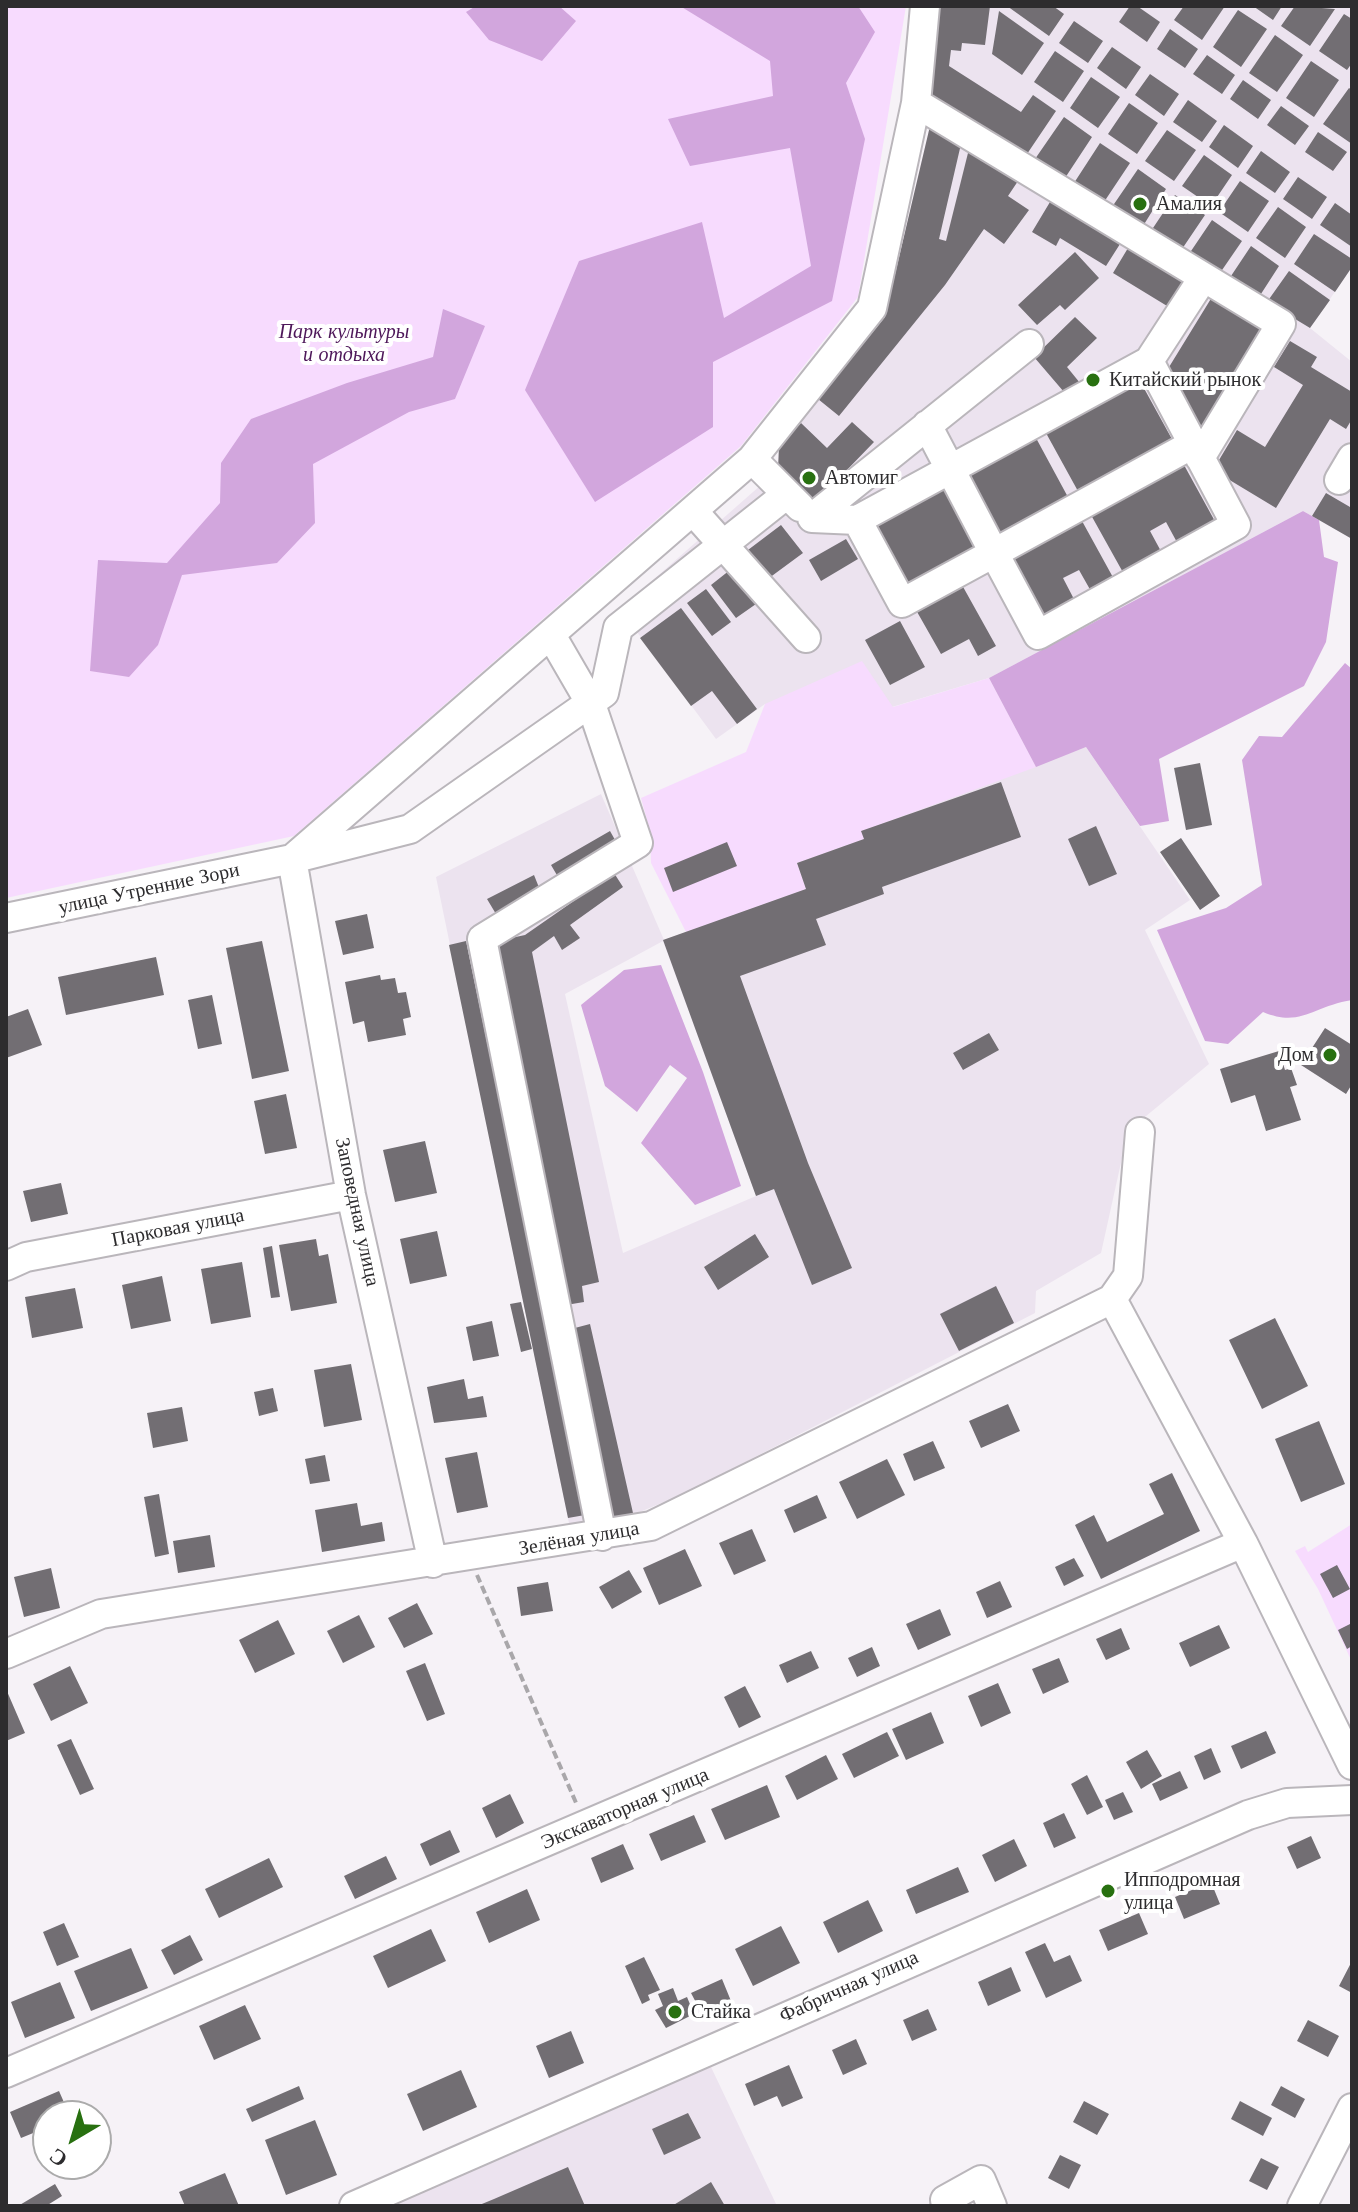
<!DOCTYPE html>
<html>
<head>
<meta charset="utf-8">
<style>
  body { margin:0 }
  #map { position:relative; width:1358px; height:2212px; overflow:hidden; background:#f6f2f7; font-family:"Libre Baskerville",serif }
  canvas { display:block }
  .frame { position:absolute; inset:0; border:8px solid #2d2c2e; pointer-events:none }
  .north { position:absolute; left:32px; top:2100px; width:80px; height:80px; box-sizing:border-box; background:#fff; border:2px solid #ababab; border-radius:50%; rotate:218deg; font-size:22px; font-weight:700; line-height:32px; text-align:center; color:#2d2c2e }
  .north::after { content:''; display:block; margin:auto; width:28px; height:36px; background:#287010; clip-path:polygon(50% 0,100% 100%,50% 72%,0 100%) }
</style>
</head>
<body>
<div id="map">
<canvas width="1358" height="2212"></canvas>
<div class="frame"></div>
<div class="north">С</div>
</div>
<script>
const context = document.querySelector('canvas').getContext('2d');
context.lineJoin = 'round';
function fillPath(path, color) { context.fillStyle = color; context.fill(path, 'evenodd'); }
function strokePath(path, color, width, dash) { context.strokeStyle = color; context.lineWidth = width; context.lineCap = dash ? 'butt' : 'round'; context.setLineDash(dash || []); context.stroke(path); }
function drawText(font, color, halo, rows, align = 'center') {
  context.font = font + ' "Libre Baskerville",serif'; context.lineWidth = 8; context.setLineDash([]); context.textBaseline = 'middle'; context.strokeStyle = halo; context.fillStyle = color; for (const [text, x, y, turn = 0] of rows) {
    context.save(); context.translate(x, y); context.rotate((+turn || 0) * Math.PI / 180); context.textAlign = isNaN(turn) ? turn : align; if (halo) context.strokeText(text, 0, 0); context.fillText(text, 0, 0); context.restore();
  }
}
fillPath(new Path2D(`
  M938 6H1352V267L1310 328 1352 362V539L1303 511 989 678 892 707 765 704 716 739 620 609 778 470 779 446 885 317 930 126Z
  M1086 747 1190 900 1145 930 1209 1064 1128 1131 1101 1253 1036 1291 1035 1313 681 1495 601 1528 571 1533 436 877 601 794 664 940 805 889 797 863 861 831ZM663 941 756 1196 623 1253 565 994Z
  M711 2067 777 2206H388Z`), '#ece3ef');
fillPath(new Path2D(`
  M6 6H906L858 297 741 446 294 836 6 898Z
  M862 661 893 707 989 678 1036 767 862 831 864 839 797 863 806 889 686 932 651 863 650 831 641 798 746 752 765 704Z
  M1352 1524V1662L1318 1589 1295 1551 1305 1546 1308 1552Z`), '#f7dbfe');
fillPath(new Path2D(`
  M476 6H559L576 21 542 61 489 40 466 12Z
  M680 6H858L875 32 846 83 865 139 832 301 713 362V427L595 502 525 390 579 261 702 222 724 318 811 266 790 148 690 166 668 119 773 96 770 61Z
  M443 309 485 326 455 399 409 412 313 464 315 523 277 563 182 575 158 645 129 677 90 671 98 560 167 563 220 503 221 463 251 419 347 383 433 357Z
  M1303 511 1319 520 1324 557 1338 562 1326 642 1304 686 1159 759 1169 821 1140 826 1086 747 1036 767 989 678Z
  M1345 663 1352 669V1000C1313 1006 1301 1028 1263 1012L1228 1044 1205 1041 1157 930 1226 908 1262 885 1242 760 1259 736 1282 737Z
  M661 965 703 1072 741 1186 695 1205 641 1143 687 1078 670 1065 637 1112 605 1086 581 1005 624 970Z`), '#d2a6dd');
fillPath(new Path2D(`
  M938 6H990L985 45 962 43 961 51 951 50 949 66 1021 112 1033 95 1056 111 1027 154 930 95Z
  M1007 6H1053L1064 14 1049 36Z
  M1130 6H1137L1160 22 1147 42 1119 22Z
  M1184 6H1225L1202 40 1174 20Z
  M1253 6H1282L1273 20Z
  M1295 6 1335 9 1310 46 1281 26Z
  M1238 10 1267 29 1241 67 1213 47Z
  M999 11 1044 43 1022 75 992 54Z
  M1344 14 1352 19V63L1347 70 1319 51Z
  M1074 21 1103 41 1088 63 1059 43Z
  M1170 29 1198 49 1185 68 1157 49Z
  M1275 35 1303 55 1277 92 1249 73Z
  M1112 47 1141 67 1126 89 1097 68Z
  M1055 51 1084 71 1063 102 1034 82Z
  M1207 55 1235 75 1222 94 1193 74Z
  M1311 61 1339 80 1314 117 1286 98Z
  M1150 74 1179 94 1164 116 1135 95Z
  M1091 77 1120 97 1098 128 1070 108Z
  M1243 80 1271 100 1258 119 1230 99Z
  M1349 88 1352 90V144L1323 124Z
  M1188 100 1217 121 1202 142 1173 122Z
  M1129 103 1158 123 1137 154 1108 134Z
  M1281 106 1309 126 1295 145 1267 125Z
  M1064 117 1092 137 1065 178 1035 159Z
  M1224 125 1253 146 1238 168 1209 147Z
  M930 126 961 144 939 239 946 241 969 149 1018 181 1008 196 1029 210 1004 244 984 229 945 285 839 416 818 399 885 317Z
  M1167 130 1196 150 1174 181 1145 161Z
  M1318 132 1347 152 1333 171 1305 152Z
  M1100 143 1130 163 1104 202 1074 183Z
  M1261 151 1290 172 1275 193 1246 173Z
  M1204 155 1232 175 1211 206 1182 186Z
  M1138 169 1166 189 1143 226 1112 207Z
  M1298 177 1327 197 1312 219 1283 199Z
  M1240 181 1269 201 1248 232 1219 212Z
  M1175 195 1205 215 1182 249 1151 231Z
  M1050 202 1120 244 1106 266 1060 238 1056 246 1032 232Z
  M1335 203 1352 215V247L1320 225Z
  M1278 207 1306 227 1285 258 1256 238Z
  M1212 220 1242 241 1220 273 1189 254Z
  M1314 234 1352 259V267L1335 292 1294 264Z
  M1251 246 1279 266 1259 297 1229 279Z
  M1128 248 1187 284 1172 309 1113 273Z
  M1075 252 1099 278 1065 310 1060 305 1037 325 1018 305Z
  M1289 271 1330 300 1310 328 1267 302Z
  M1212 297 1266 329 1200 437 1166 372Z
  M1075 317 1097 338 1067 367 1080 383 1064 392 1034 357Z
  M1290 341 1317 357 1311 367 1352 392V419L1346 429 1330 419 1276 508 1213 470 1237 430 1265 447 1303 385 1274 367Z
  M1140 381 1173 441 1079 493 1046 433Z
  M852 422 874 442 813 505 778 470 779 446 801 423 827 448Z
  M1036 438 1069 499 996 538 963 476Z
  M1184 465 1217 525 1179 546 1166 522 1150 531 1163 555 1125 576 1091 515Z
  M952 481 985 544 903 586 870 523Z
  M1326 493 1350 507 1352 503V539L1312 516Z
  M1082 521 1115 581 1092 593 1079 570 1063 578 1076 603 1041 622 1008 562Z
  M781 525 803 553 765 581 744 553Z
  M846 539 858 559 821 581 809 560Z
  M730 570 756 604 736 618 711 585Z
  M962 585 996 646 978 656 969 639 941 654 916 610Z
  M706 589 731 622 712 636 687 603Z
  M681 608 757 709 737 724 712 691 691 706 640 638Z
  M900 621 925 667 890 685 865 640Z
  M1200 763 1212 825 1186 830 1174 768Z
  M1001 782 1021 837 882 887 884 894 816 919 826 945 740 976 808 1163 852 1268 812 1285 774 1189 756 1196 663 940 806 889 797 863 864 839 861 831Z
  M1096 826 1117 874 1089 886 1068 839Z
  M610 831 619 847 561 882 551 865Z
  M1181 838 1220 896 1200 910 1160 852Z
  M727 842 737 866 673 892 664 868Z
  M614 873 623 887 570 925 580 938 562 950 554 936 532 952 599 1282 582 1286 584 1302 566 1305 488 943 525 935Z
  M534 875 540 890 496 914 487 899Z
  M367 914 374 948 343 955 335 921Z
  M262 941 289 1071 252 1079 226 948Z
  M466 941 585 1515 568 1518 449 945Z
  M156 957 164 995 66 1015 58 977Z
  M380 975 381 980 395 978 398 993 406 992 411 1017 403 1019 406 1035 368 1042 364 1021 353 1024 345 982Z
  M212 995 222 1044 198 1049 188 1000Z
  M28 1009 42 1045 6 1058V1017Z
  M1325 1028 1352 1045V1084L1346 1094 1301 1065Z
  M989 1033 999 1050 963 1070 953 1053Z
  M1279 1051 1285 1070 1291 1068 1297 1085 1290 1087 1301 1120 1266 1131 1255 1095 1231 1103 1220 1069Z
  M286 1094 297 1148 265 1154 254 1101Z
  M425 1141 437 1193 395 1202 383 1150Z
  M61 1183 68 1214 31 1222 23 1191Z
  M437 1231 447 1276 410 1284 400 1239Z
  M755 1234 769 1257 718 1290 704 1267Z
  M316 1239 319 1256 328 1254 337 1303 291 1311 279 1245Z
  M272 1246 280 1297 271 1298 263 1248Z
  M242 1262 251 1317 211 1324 201 1269Z
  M162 1276 171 1321 131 1329 122 1285Z
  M996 1286 1014 1323 959 1351 940 1314Z
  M75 1288 83 1328 32 1338 25 1297Z
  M521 1302 532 1349 521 1352 510 1304Z
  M1275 1318 1308 1386 1262 1409 1229 1340Z
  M492 1321 499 1356 473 1361 466 1327Z
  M590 1324 633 1513 612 1519 571 1329Z
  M351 1364 362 1420 324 1427 314 1370Z
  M464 1379 468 1399 483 1396 487 1417 434 1423 427 1387Z
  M273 1388 278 1411 259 1416 254 1392Z
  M1008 1404 1020 1431 981 1448 969 1421Z
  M182 1407 188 1441 153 1448 147 1413Z
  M1319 1421 1345 1484 1301 1502 1275 1439Z
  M933 1441 945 1468 914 1481 903 1454Z
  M477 1452 488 1507 457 1513 445 1458Z
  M325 1455 330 1481 310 1484 305 1459Z
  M887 1459 905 1495 857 1519 839 1482Z
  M1172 1473 1200 1531 1101 1579 1075 1525 1094 1515 1107 1542 1164 1514 1149 1484Z
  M159 1494 169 1554 155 1557 144 1497Z
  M817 1495 827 1518 794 1533 784 1510Z
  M357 1503 361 1526 382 1522 385 1541 322 1552 315 1510Z
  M752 1529 766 1561 734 1575 719 1543Z
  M210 1535 215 1567 178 1573 173 1541Z
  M685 1549 702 1586 659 1605 643 1568Z
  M1074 1558 1084 1576 1064 1586 1055 1567Z
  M1337 1565 1350 1589 1333 1598 1320 1574Z
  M51 1568 60 1608 24 1617 14 1577Z
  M629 1570 642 1592 612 1609 599 1587Z
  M1000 1581 1012 1607 987 1618 976 1592Z
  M548 1582 553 1611 521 1616 517 1587Z
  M417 1603 433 1634 404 1648 388 1618Z
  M940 1609 951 1635 918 1650 906 1624Z
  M359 1615 375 1647 343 1663 327 1631Z
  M278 1620 295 1654 255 1673 239 1640Z
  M1352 1623V1646L1347 1649 1338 1630Z
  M1219 1625 1230 1648 1190 1667 1179 1643Z
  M1121 1628 1130 1649 1106 1660 1096 1639Z
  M872 1647 880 1666 857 1677 848 1658Z
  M811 1651 819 1668 787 1683 779 1665Z
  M1059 1658 1069 1682 1043 1694 1032 1669Z
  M425 1663 445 1714 427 1721 406 1671Z
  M70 1666 88 1703 51 1721 33 1684Z
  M998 1683 1011 1713 981 1727 968 1696Z
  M745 1686 761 1717 739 1728 724 1697Z
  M6 1689 25 1733 6 1741Z
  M931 1712 944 1743 906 1760 892 1729Z
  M1266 1731 1276 1753 1241 1769 1231 1746Z
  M887 1732 899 1756 854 1778 842 1754Z
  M71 1739 94 1789 80 1795 57 1745Z
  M1211 1748 1221 1772 1204 1780 1194 1756Z
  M1147 1750 1162 1776 1141 1789 1126 1762Z
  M826 1755 838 1779 797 1800 785 1776Z
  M1180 1771 1188 1788 1160 1801 1152 1784Z
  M1087 1775 1103 1807 1087 1815 1071 1784Z
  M767 1785 780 1817 725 1840 711 1809Z
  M1123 1792 1133 1812 1114 1820 1105 1800Z
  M510 1794 524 1823 496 1838 482 1808Z
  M1064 1813 1076 1838 1054 1848 1043 1823Z
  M694 1815 706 1842 661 1861 649 1834Z
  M450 1830 460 1852 430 1866 420 1844Z
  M1311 1836 1321 1858 1297 1869 1287 1847Z
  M1014 1839 1027 1866 995 1882 982 1855Z
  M623 1844 634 1869 601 1883 591 1858Z
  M386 1856 397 1879 355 1899 344 1876Z
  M269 1858 283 1887 219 1918 205 1889Z
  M958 1867 969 1892 916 1914 906 1890Z
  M1211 1882 1220 1904 1184 1919 1175 1897Z
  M527 1889 540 1920 489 1943 476 1912Z
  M868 1900 883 1931 838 1953 823 1922Z
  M1139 1913 1148 1934 1108 1951 1099 1930Z
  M64 1923 79 1957 57 1966 43 1932Z
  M781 1926 800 1963 753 1986 735 1949Z
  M431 1929 446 1961 388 1988 373 1956Z
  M190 1935 203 1960 174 1975 161 1950Z
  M1045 1943 1054 1962 1070 1955 1082 1981 1046 1998 1025 1952Z
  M131 1948 148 1988 91 2011 74 1971Z
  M644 1957 660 1990 648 1995 650 2000 642 2004 625 1966Z
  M1352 1961V1993L1339 1986Z
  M1011 1967 1021 1991 988 2006 978 1982Z
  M722 1979 731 2001 702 2014 691 1993Z
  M60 1982 75 2018 25 2038 11 2002Z
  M673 1988 678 2001 687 1997 694 2014 666 2028 655 2010 663 2006 658 1994Z
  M245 2005 261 2039 214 2060 199 2026Z
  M928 2009 937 2030 912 2041 903 2020Z
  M1308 2020 1339 2036 1328 2057 1297 2041Z
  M571 2031 584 2063 549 2078 536 2046Z
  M856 2039 867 2064 843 2075 832 2050Z
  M789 2065 803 2098 782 2107 777 2096 754 2106 745 2084Z
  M461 2070 477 2107 423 2131 407 2094Z
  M299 2086 304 2099 252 2122 246 2109Z
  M1281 2086 1305 2099 1295 2118 1271 2105Z
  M59 2091 70 2116H48V2127L21 2138 10 2112Z
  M1084 2101 1109 2114 1097 2135 1073 2122Z
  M1240 2101 1272 2118 1263 2136 1231 2119Z
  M688 2113 701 2138 664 2155 652 2129Z
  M315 2120 337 2175 286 2195 265 2140Z
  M1060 2155 1081 2165 1069 2189 1048 2178Z
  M1261 2158 1279 2167 1267 2190 1249 2181Z
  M568 2167 585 2206H477L494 2199Z
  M225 2173 239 2206H185L179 2192Z
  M711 2182 725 2206H672Z
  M55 2184 62 2196 46 2206H18Z`), '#726e73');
const minor = new Path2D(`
  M916 103 1281 324 1200 458
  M1029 344 812 518 857 520 1149 361 1203 278
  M927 425 994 553 1193 444
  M752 459 800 507
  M1339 480 1352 458
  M693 511 806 638
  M857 520 902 603 994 553 1038 635 1236 525 1149 361
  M551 635 591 704 638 843 482 939 602 1536
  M292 859 752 459 872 308 916 103 925 6
  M292 859 351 1195 433 1563
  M6 918 292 859 410 829 604 693 618 628 787 494
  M6 1266 26 1257 351 1195
  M1112 1299 1243 1543 1352 1765
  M6 1654 101 1614 651 1526 1112 1299 1128 1276 1140 1132
  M6 2073 1243 1543
  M354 2206 1248 1815 1287 1803 1352 1800
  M948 2206 945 2200 981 2180 992 2206
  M1302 2206 1352 2108`);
strokePath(minor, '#bab6bb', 32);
strokePath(new Path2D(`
  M477 1575 577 1805`), '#a9a7aa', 4, [8, 4]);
strokePath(minor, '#fff', 28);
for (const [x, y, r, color] of [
  [1140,204,8,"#287010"],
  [1093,380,8,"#287010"],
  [809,478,8,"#287010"],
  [1330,1055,8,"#287010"],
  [1108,1891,8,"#287010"],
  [675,2012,8,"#287010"]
]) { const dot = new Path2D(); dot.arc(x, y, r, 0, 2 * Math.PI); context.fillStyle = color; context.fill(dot); strokePath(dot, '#fff', 3); }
drawText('20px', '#2d2c2e', '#fff', [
  ["Амалия",1156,204],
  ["Китайский рынок",1109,380],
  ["Автомиг",825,478],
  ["Дом",1314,1055,"right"],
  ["Ипподромная",1124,1880],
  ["улица",1124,1903],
  ["Стайка",691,2012]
], 'left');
drawText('italic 20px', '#4e185a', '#fff', [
  ["Парк культуры",344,332],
  ["и отдыха",344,355]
]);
drawText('20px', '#2d2c2e', '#fff', [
  ["улица Утренние Зори",149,889,-12],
  ["Заповедная улица",357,1212,78],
  ["Парковая улица",178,1228,-11],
  ["Зелёная улица",579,1539,-10],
  ["Экскаваторная улица",625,1809,-23],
  ["Фабричная улица",849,1987,-24]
]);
</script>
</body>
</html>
